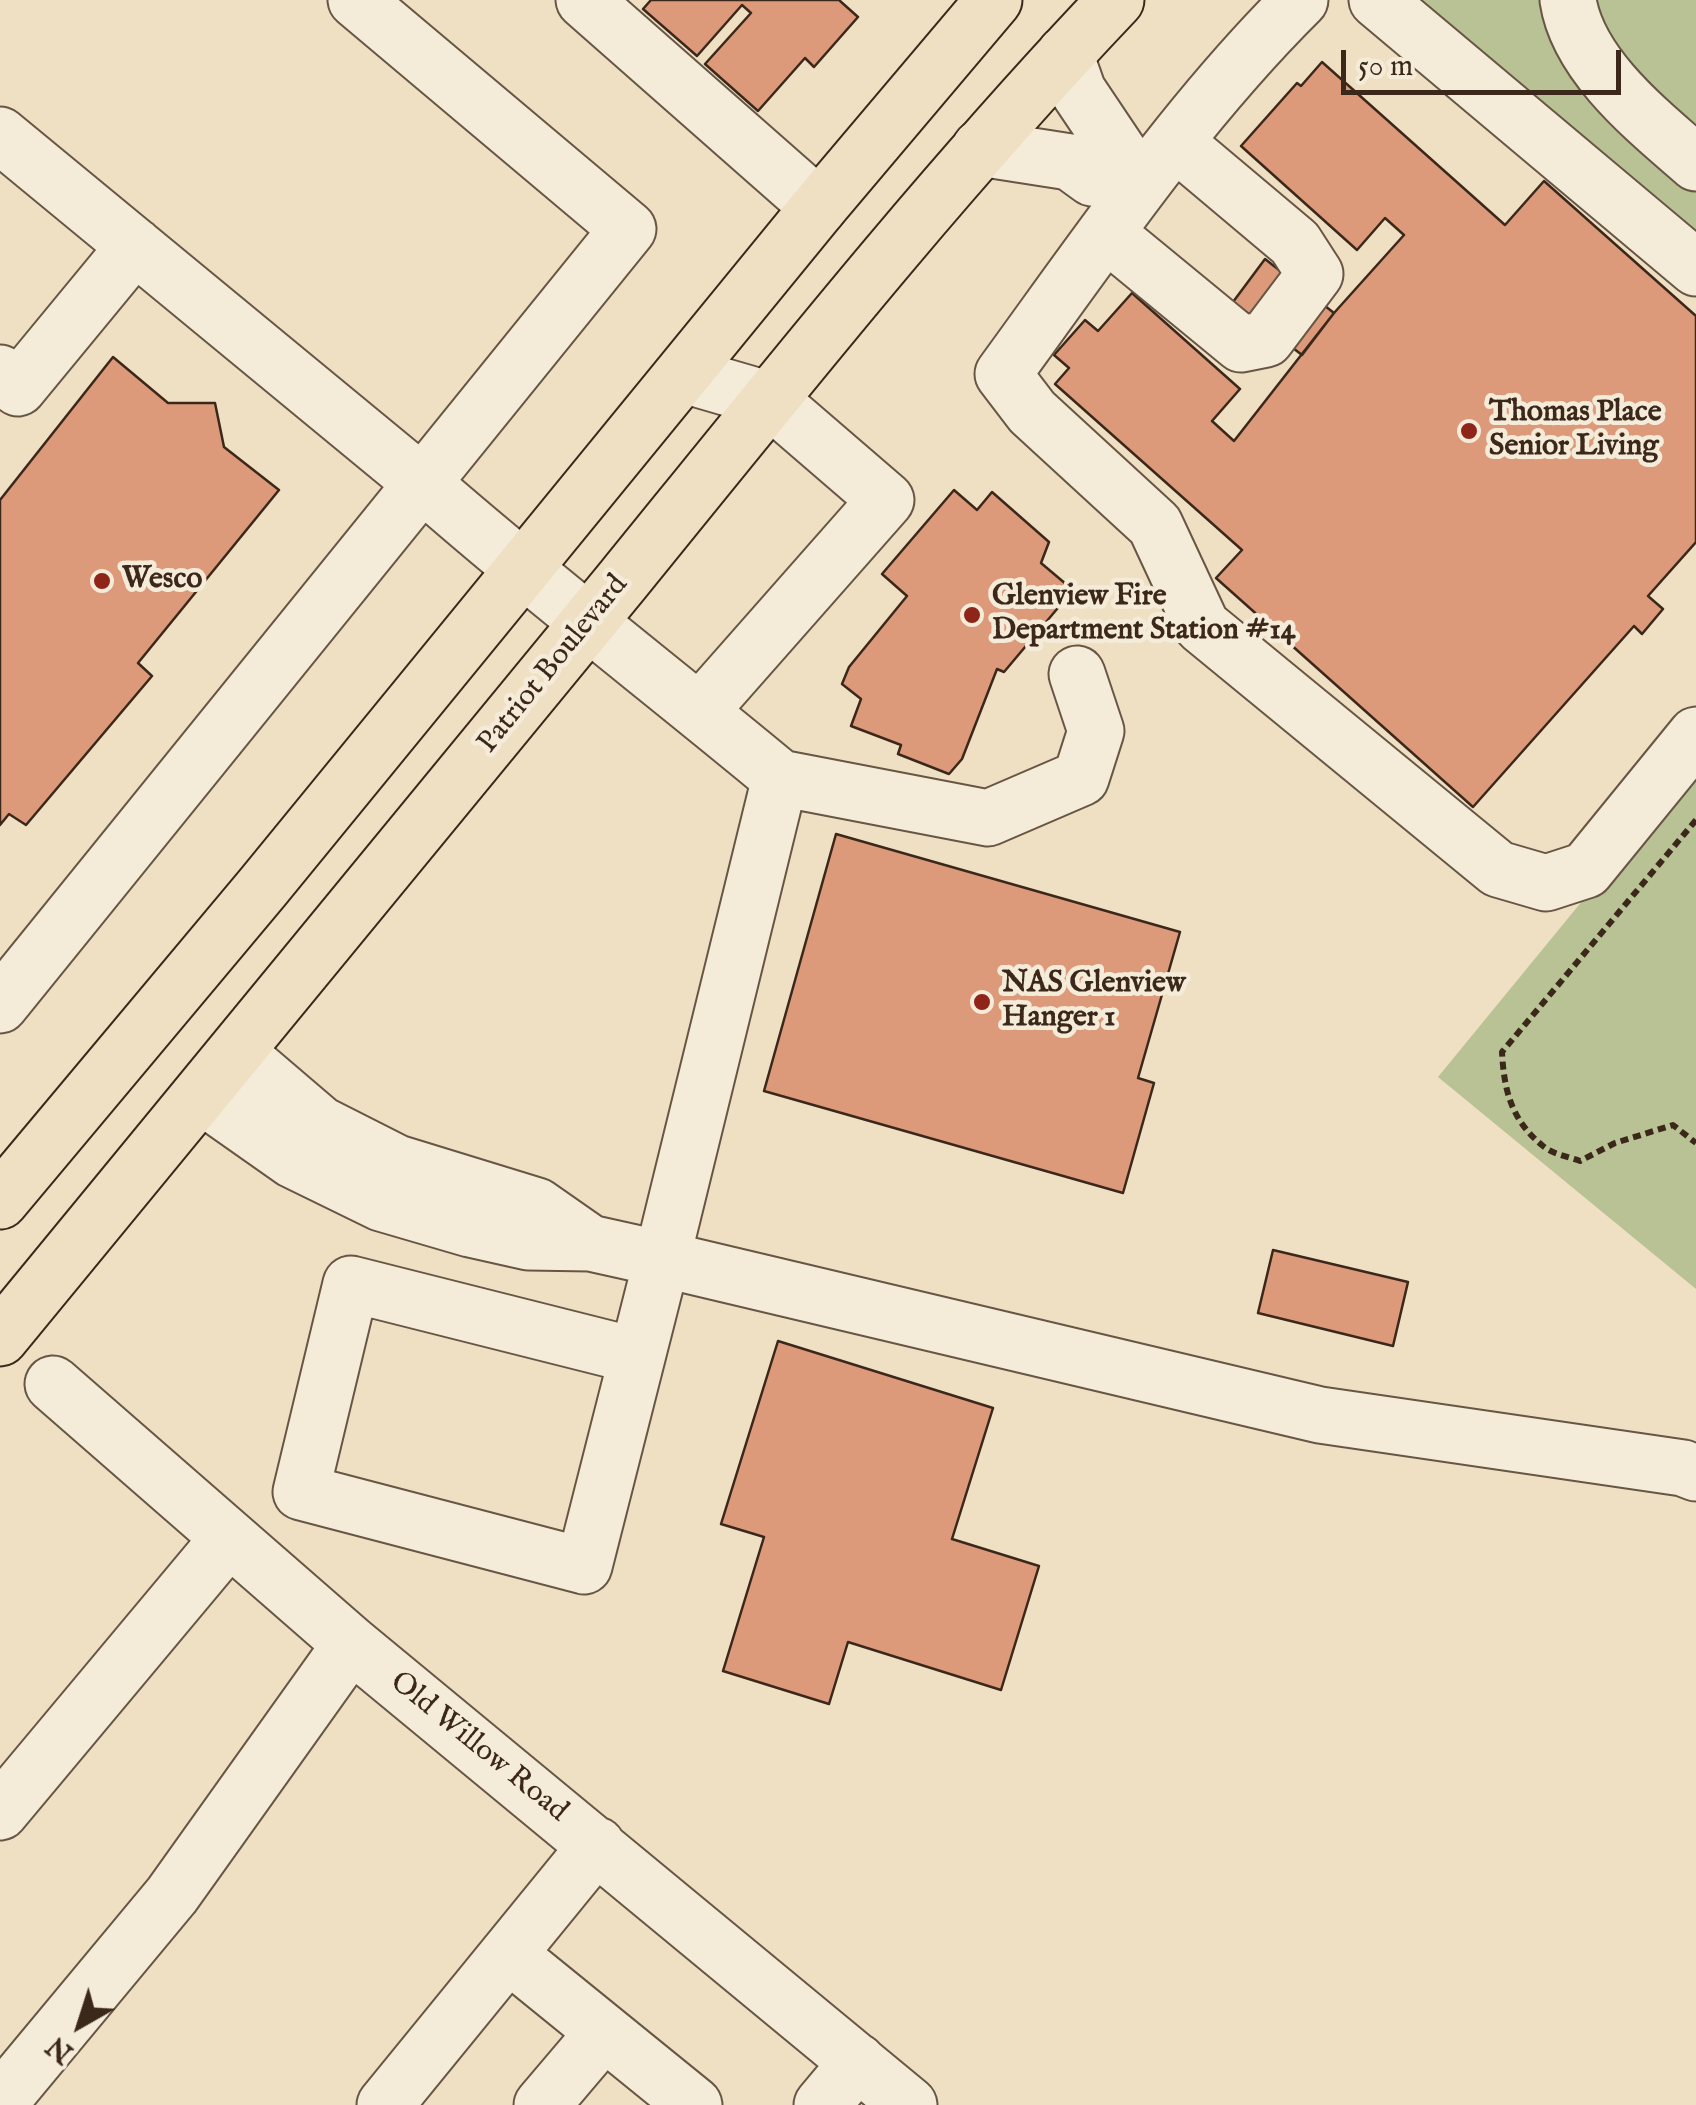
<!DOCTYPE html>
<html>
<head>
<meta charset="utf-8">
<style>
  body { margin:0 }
  #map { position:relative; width:1696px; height:2105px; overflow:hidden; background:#efe0c4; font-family:"IM FELL English",serif }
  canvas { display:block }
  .north { position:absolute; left:30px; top:1975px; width:100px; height:100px; -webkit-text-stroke:8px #f5ebd9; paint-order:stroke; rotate:219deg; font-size:28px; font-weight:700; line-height:40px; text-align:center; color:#3b281b }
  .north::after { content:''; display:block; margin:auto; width:35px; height:45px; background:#3b281b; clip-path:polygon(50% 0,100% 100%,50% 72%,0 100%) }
  .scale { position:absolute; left:1341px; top:50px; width:280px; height:45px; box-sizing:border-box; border:5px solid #3b281b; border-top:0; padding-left:12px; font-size:30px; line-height:35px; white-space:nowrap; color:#3b281b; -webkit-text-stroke:8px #f5ebd9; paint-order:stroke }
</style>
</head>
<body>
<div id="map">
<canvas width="1696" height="2105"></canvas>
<div class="north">N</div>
<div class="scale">50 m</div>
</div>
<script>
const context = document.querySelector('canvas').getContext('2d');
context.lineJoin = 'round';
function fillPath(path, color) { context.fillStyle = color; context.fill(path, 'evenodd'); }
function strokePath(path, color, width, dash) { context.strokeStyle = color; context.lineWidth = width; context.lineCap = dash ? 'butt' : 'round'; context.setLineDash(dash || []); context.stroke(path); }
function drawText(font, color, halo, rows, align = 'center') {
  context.font = font + ' "IM FELL English",serif'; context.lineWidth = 9; context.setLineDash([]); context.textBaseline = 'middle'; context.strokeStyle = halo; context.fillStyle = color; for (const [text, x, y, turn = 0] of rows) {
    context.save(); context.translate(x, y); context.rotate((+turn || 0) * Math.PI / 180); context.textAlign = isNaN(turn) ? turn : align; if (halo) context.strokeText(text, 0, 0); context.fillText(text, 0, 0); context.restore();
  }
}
fillPath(new Path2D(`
  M1401 0H1696V246Z
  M1696 762V1289L1438 1077Z`), '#b9c294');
const building = new Path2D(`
  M651 0H839L858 17 814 67 805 58 758 111 705 64 751 13 742 5 697 56 643 9Z
  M1322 62 1505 225 1544 181 1696 316V542L1648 596 1663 609 1642 634 1634 626 1473 807 1216 578 1242 550 1055 384 1069 368 1054 355 1085 320 1098 331 1132 293 1240 389 1212 421 1234 441 1334 313 1404 235 1385 218 1357 250 1241 146 1297 83 1301 86Z
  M1265 259 1334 313 1302 355 1233 302Z
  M113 357 168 403H215L224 447 279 490 138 663 152 676 26 825 9 814 0 825V500Z
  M954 490 977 510 992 492 1049 542 1041 563 1073 590 1004 672 997 669 962 759 949 774 898 754 901 745 851 726 861 699 842 684 849 667 907 596 882 574Z
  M836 834 1180 932 1138 1078 1154 1083 1123 1193 764 1091Z
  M1273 1250 1408 1282 1393 1346 1258 1313Z
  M778 1341 993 1408 952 1539 1039 1566 1001 1690 848 1642 829 1704 723 1671 764 1537 721 1524Z`);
fillPath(building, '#dc9a7b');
strokePath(building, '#3b281b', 2.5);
const minor = new Path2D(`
  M584 0 819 207
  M1300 0C1187 112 1097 245 1003 374L1032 412 1155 525 1202 626 1498 869 1546 883 1586 870 1696 735
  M1377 0 1696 268
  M1568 0C1578 66 1648 121 1696 163
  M0 135 422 483C538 585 661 679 780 778L662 1259 1320 1415 1683 1468 1696 1473
  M980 148 1070 162 1092 178 1141 185 1078 91 1065 54
  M1106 233 1241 344 1266 339 1315 274 1295 243 1175 142
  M0 373 18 388 135 246
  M684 375 770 400 886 500 700 711
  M780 778 988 818 1081 778 1096 731 1077 674
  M0 1005 628 229 356 0
  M202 1096 293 1160 381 1203 470 1229 528 1242 590 1243 537 1206 397 1163 320 1124 237 1053
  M590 1243 662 1259 584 1566 301 1492 351 1284 637 1356
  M53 1384 351 1644 909 2105
  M0 1812 229 1538
  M508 1954 694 2105
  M0 2102 172 1895 351 1644
  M385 2105 597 1845
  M542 2105 604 2032
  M822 2105 858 2062`);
const major = new Path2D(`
  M0 1201 263 887 819 207 994 0
  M0 1338C209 1087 416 834 623 580 783 383 941 184 1116 0`);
strokePath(minor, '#685645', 59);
strokePath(major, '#3b281b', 59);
strokePath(new Path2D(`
  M1696 820 1502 1052C1504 1090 1511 1120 1543 1146 1552 1154 1569 1157 1580 1161L1615 1143 1673 1125 1696 1143`), '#3b281b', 6, [8, 5]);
strokePath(minor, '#f5ebd9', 55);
strokePath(major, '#efe0c4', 55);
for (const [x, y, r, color] of [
  [1469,431,10,"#8f2418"],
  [102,581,10,"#8f2418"],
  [972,615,10,"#8f2418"],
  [982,1002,10,"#8f2418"]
]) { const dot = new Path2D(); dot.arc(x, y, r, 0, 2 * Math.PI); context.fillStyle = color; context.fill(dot); strokePath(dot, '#f5ebd9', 4); }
drawText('bold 30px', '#3b281b', '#f5ebd9', [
  ["Thomas Place",1489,414],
  ["Senior Living",1489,448],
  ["Wesco",122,581],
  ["Glenview Fire",992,598],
  ["Department Station #14",992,632],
  ["NAS Glenview",1002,985],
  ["Hanger 1",1002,1019]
], 'left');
drawText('30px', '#3b281b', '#f5ebd9', [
  ["Patriot Boulevard",554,665,-51],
  ["Old Willow Road",478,1748,39]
]);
</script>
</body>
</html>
